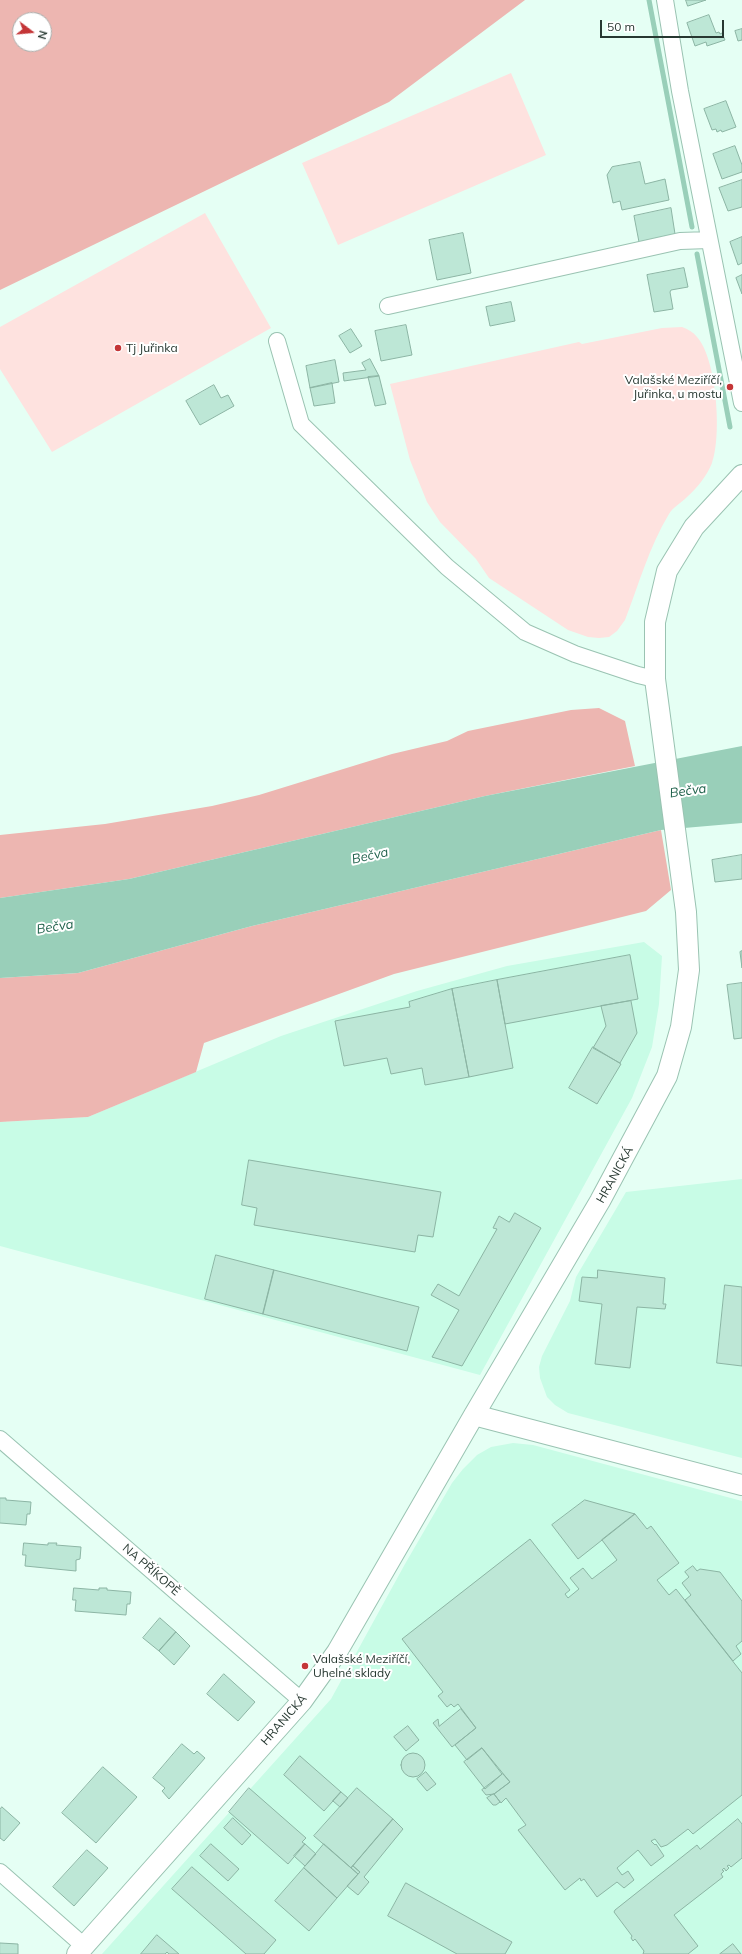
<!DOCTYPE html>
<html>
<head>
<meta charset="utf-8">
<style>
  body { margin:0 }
  #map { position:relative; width:742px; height:1954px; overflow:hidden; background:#e5fff4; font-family:Mulish,sans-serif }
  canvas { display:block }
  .north { position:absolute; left:12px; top:12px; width:40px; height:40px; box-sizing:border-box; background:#fff; border:1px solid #a9afad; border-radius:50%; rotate:106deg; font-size:11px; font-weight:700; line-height:16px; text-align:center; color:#273831 }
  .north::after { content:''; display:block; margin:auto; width:14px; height:18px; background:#c43537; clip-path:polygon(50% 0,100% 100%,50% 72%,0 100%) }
  .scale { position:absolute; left:600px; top:20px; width:124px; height:18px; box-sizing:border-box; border:2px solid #273831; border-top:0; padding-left:5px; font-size:12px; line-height:14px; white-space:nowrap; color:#273831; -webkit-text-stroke:3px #fff; paint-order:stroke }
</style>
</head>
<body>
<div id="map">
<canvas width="742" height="1954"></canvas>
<div class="north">N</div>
<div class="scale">50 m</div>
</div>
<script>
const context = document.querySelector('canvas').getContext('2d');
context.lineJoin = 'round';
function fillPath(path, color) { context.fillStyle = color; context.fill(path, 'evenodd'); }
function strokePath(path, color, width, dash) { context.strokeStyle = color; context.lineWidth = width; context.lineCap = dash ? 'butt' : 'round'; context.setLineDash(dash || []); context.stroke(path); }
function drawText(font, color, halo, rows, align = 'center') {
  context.font = font + ' Mulish,sans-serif'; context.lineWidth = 4; context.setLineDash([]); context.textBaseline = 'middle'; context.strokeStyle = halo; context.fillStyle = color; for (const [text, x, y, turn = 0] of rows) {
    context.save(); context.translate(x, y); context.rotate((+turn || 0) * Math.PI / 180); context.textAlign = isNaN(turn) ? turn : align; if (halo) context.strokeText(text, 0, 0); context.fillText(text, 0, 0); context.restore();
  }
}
fillPath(new Path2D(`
  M644 942 662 956 659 1004 652 1047 632 1098 480 1375 0 1246V1122L88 1117 281 1036 417 991 507 966Z
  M742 1179V1458L568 1413 555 1405 547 1397 540 1378 539 1367 542 1356 570 1301 576 1277 626 1192Z
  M513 1443 533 1445 742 1501V1954H102L331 1699 405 1564 452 1483 463 1469 477 1455 491 1447Z`), '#c8fce6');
fillPath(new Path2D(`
  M511 73 546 155 338 245 302 163Z
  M205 213 271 328 52 452 0 369V327Z
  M682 327C688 329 693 332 697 337 717 359 722 436 712 463 707 476 697 488 687 497 681 503 673 507 669 514 649 547 639 584 625 620L617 631 609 637 599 638 588 637 568 630 489 578 476 559 440 522 427 502 410 460 390 384 579 342 582 344 662 328Z`), '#fee2df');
fillPath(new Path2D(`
  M0 0H525L389 102 0 290ZM20 20H44V44H20Z
  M599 708 625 721 635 766 485 796 129 879 0 898V835L105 824 212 806 259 795 392 754 447 741 468 731 571 710Z
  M661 830 671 890 646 911 394 974 204 1043 196 1072 88 1117 0 1122V978L78 973 252 926Z`), '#edb6b1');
fillPath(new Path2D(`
  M742 746V823L661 830 252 926 78 973 0 978V898L129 879 485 796Z`), '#99cfb9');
strokePath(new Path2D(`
  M649 0 692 227
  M697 254 730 427`), '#99cfb9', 5);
const building = new Path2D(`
  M686 0H706L688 6Z
  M709 15 716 33 719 32 720 34 722 33 725 40 707 46 706 42 695 46 687 23Z
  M742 29V40L738 41 735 31Z
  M726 101 736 127 722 132 721 130 717 132 716 129 712 130 704 109Z
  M735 146 742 165V172L722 179 713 154Z
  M640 162 645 184 665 179 669 200 622 210 620 201 613 203 607 175 612 167Z
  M742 180V207L728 211 719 188Z
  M671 208 675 234 639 242 634 216Z
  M463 233 471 273 437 280 429 240Z
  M742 237V263L738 265 730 242Z
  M684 268 688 287 671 290 670 292 673 309 654 312 647 275Z
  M742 275V294L736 278Z
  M511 302 515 321 490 326 486 307Z
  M406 325 412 355 381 361 375 331Z
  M351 329 362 346 350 353 339 336Z
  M370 359 379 376 344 381 343 373 366 370 362 363Z
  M335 360 339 382 310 388 306 366Z
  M379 376 386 404 375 406 368 377Z
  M332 383 335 403 314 406 310 388Z
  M214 385 221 398 228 395 234 406 200 425 186 401Z
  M742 855V879L715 882 712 860Z
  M742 951V968L740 952Z
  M630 955 638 999 505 1024 497 980Z
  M497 980 513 1068 469 1077 452 989Z
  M742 983V1038L734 1039 727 985Z
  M452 989 469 1077 425 1085 422 1068 391 1074 387 1058 344 1066 335 1021 410 1007 409 1002Z
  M631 1001 637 1033 620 1063 593 1048 606 1026 601 1006Z
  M593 1047 621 1064 597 1104 569 1088Z
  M249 1160 441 1192 433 1237 418 1235 415 1252 254 1225 257 1208 242 1205Z
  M515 1213 541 1228 462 1366 432 1357 459 1310 431 1295 438 1284 459 1296 497 1229 493 1228 499 1216 509 1222Z
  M216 1255 274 1270 263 1314 205 1299Z
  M274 1270 419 1307 407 1351 263 1314Z
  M598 1270 665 1278 663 1304H666L665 1309 637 1307 630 1368 595 1364 602 1304 579 1301 582 1277 597 1278Z
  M725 1285 742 1287V1366L717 1363Z
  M0 1498H6V1500L31 1502 30 1514H27L26 1525 0 1523Z
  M585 1500 635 1514 578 1559 552 1525Z
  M635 1514 647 1529 651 1526 679 1563 657 1580 669 1595 676 1589 742 1673V1795L693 1834 688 1829 667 1845 661 1847 655 1839 651 1841 655 1845 656 1844 664 1856 651 1866 638 1850 617 1868 622 1875 628 1871 634 1880 624 1888 617 1882 597 1897 584 1879 581 1881 580 1878 565 1890 518 1830 526 1825 506 1798 501 1803 494 1794 510 1782 482 1748 467 1760 455 1745 476 1728 458 1704 454 1707 451 1704 447 1707 438 1696 443 1692 402 1639 530 1539 570 1590 565 1594 568 1598 579 1589 570 1578 583 1568 592 1579 617 1560 602 1540Z
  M24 1543 48 1545V1543H57L56 1545 81 1547 80 1559 76 1560V1571L25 1566 26 1555H23Z
  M693 1566 697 1571 700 1569 720 1572 742 1601V1641L736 1646 741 1654 733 1661 685 1600 691 1595 682 1583 689 1577 685 1572Z
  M74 1588 99 1590V1588H107V1590L131 1592 130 1604H127L126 1615 75 1611 76 1600H73Z
  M160 1618 176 1632 159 1651 143 1638Z
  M176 1632 190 1646 174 1665 159 1651Z
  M224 1674 255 1702 238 1721 207 1694Z
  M461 1709 476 1728 452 1747 433 1723 438 1719 439 1726Z
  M408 1726 419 1740 406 1751 394 1737Z
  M182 1744 194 1754 197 1751 205 1758 169 1799 162 1791 165 1788 153 1778Z
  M482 1748 502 1774 485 1789 464 1762Z
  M401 1765a12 12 0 1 1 24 0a12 12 0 1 1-24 0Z
  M300 1756 341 1792 324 1811 284 1775Z
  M103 1767 137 1797 96 1843 62 1813Z
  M426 1772 436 1784 427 1791 417 1779Z
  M503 1774 510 1782 494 1794 486 1795 482 1790Z
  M249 1788 306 1838 302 1842 305 1844 288 1864 229 1812Z
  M357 1788 393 1819 351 1868 314 1836Z
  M341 1792 348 1798 340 1807 333 1801Z
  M494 1794 500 1802 496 1805H493L487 1798Z
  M2 1807 20 1823 4 1841 0 1838V1810Z
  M233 1818 251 1835 242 1845 224 1828Z
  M393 1819 403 1829 364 1877 369 1882 358 1895 347 1886 360 1872 353 1866Z
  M738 1819 742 1824V1858L731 1867 729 1865 727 1866 729 1868 726 1871 724 1868 722 1870 724 1871 721 1874 723 1877 674 1915 698 1946 688 1954H643L644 1951 635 1939 633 1941 631 1938 632 1936 614 1912 615 1910 697 1845 700 1849Z
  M211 1844 239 1869 228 1881 200 1856Z
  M305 1844 316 1854 305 1866 294 1856Z
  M324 1844 358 1874 337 1898 304 1868Z
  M87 1850 108 1868 74 1906 53 1887Z
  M353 1866 360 1872 358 1874 351 1868Z
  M192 1867 276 1940 264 1954H246L172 1889Z
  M304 1868 337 1898 309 1931 275 1901Z
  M406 1883 512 1942 505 1954H457L388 1916Z
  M157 1935 179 1954H169L167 1952 165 1954H141Z
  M0 1943 18 1944V1954H0Z
  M733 1944 741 1954H720Z`);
fillPath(building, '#bde7d6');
strokePath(building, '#8cb5a4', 1);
const minor = new Path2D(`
  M665 0 680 91 742 403
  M388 306 680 241 709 240
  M277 341 301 424 447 567 525 632 575 654 638 675 655 679
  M0 1439 302 1701
  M0 1872 84 1946`);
const tertiary = new Path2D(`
  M474 1415 742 1485
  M77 1954 302 1701 337 1652 474 1415 600 1201 667 1076 681 1027 689 970 686 912 655 679V622L667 571 694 527 742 475`);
strokePath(minor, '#9ac3b2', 18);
strokePath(tertiary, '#9ac3b2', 22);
strokePath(minor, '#fff', 16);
strokePath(tertiary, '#fff', 20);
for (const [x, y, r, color] of [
  [118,348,4,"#c43537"],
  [730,387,4,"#c43537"],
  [305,1666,4,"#c43537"]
]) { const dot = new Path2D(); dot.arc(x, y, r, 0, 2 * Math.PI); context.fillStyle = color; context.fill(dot); strokePath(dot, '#fff', 1.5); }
drawText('12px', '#273831', '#fff', [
  ["Tj Juřinka",126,348],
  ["Valašské Meziříčí,",722,380,"right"],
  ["Juřinka, u mostu",722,394,"right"],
  ["Valašské Meziříčí,",313,1659],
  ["Uhelné sklady",313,1673]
], 'left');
drawText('12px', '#273831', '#fff', [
  ["HRANICKÁ",615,1175,-61],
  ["NA PŘÍKOPĚ",151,1570,41],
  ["HRANICKÁ",284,1720,-49]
]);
drawText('italic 13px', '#1f614b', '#fff', [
  ["Bečva",688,791,-8],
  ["Bečva",370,856,-12],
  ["Bečva",55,927,-9]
]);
</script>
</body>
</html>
